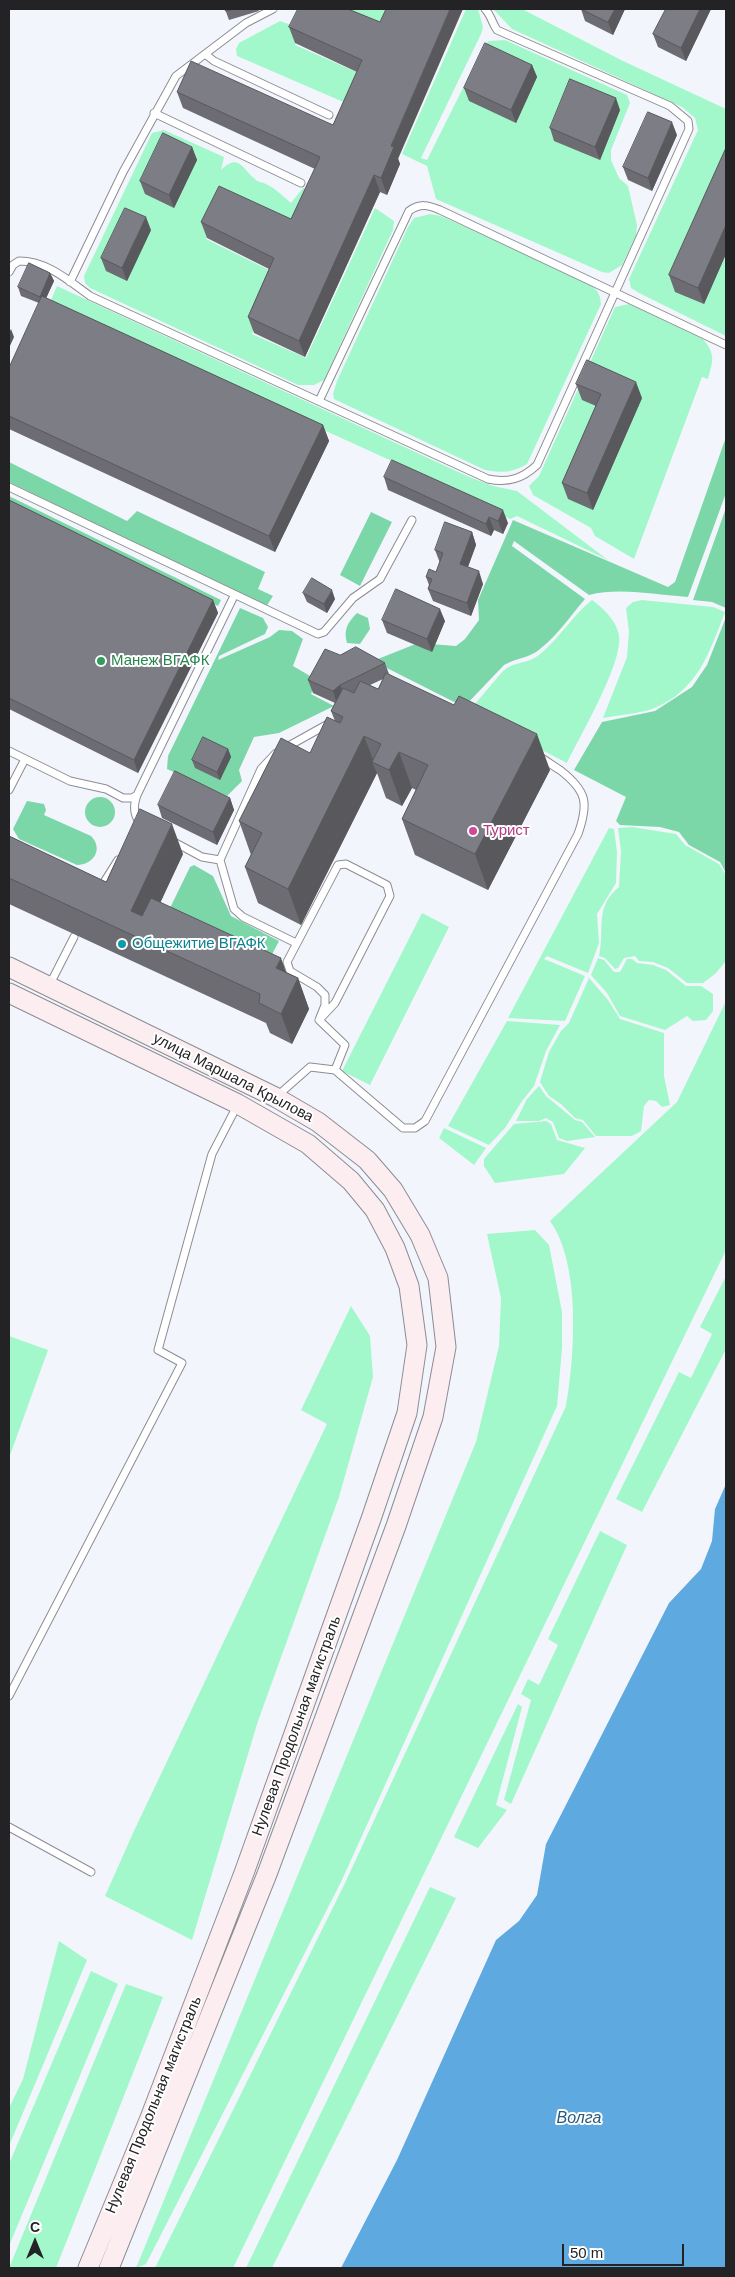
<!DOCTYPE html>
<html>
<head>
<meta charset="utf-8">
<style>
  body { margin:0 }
  #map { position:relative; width:735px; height:2277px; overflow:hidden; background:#f3f5fd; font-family:Arial,sans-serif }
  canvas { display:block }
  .frame { position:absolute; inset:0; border:10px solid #232326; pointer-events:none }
  .north { position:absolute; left:10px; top:2217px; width:50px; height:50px; -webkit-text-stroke:4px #fff; paint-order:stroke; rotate:0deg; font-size:14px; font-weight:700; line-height:20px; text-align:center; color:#232326 }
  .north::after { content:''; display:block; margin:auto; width:18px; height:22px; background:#232326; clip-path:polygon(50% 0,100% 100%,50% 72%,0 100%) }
  .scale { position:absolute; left:562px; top:2244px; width:122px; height:22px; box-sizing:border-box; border:2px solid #232326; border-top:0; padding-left:6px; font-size:15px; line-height:18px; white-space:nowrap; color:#232326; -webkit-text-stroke:4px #fff; paint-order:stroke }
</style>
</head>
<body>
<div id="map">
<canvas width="735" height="2277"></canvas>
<div class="frame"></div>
<div class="north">С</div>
<div class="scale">50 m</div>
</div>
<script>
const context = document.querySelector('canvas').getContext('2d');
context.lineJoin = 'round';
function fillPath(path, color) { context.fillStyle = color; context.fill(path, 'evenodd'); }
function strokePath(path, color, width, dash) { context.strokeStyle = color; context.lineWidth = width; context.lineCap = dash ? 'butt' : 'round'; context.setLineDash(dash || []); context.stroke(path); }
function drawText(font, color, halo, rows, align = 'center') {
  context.font = font + ' Arial,sans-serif'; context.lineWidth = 4; context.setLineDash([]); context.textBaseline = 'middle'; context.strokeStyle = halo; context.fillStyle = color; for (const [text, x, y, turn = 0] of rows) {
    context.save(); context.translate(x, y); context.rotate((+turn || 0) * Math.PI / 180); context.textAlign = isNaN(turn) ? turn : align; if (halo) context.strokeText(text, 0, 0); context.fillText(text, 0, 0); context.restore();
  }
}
fillPath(new Path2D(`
  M312 9 295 45 368 77 355 107 237 56 236 49 239 43 280 21 297 27Z
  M321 9H397L385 34Z
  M466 9H478L483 27 481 34 421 158 427 160 485 44 489 41 505 40 627 95 630 103 611 150V160L619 178 628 186 637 225 636 236 622 265 609 273 602 272 436 199 427 166 402 154Z
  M493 9H522L623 61 726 109V336L639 293 631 288 629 279 698 130 695 118 682 107 512 29Z
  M164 130 224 157 221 170C239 152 243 170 255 179 257 182 262 182 266 184 275 188 283 196 291 203L303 188 312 191 295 232 225 201 206 239 277 274 252 334 306 358 375 208 394 221 393 230 324 380 314 385H298L90 288 85 283 84 276 152 133Z
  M430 214 441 216 586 282C596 288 600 292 601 304L527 464C512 473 502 473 485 470L334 399 333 394 337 381 408 227 414 218Z
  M57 286 467 476 493 486 517 491 608 560 517 516 510 519 400 469 394 462 49 305Z
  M629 304 703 339C716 355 713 360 708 379L702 377 634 559 595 536 591 528 533 495 529 486 539 476 615 307Z
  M592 600C603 608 617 621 619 636 623 663 580 736 567 763L468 712 503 671C514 661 528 664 539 655 559 639 572 616 592 600Z
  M642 600 713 607 725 612C709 653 698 691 652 709 637 714 618 715 603 718L627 657 629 632 626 608 633 602Z
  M632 827 676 834 685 845 719 864 726 875V961L715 974 703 983H687L668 968 653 962 639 961 635 956 624 958 618 968 615 969 605 958 599 956C605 929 594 907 619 887L621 851 618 828Z
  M609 828 614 829 617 852 616 883 597 914 599 943 588 973 547 956 544 959 585 976 565 1021 508 1018Z
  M422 913 449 927 370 1085 342 1071Z
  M598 958 604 960 614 972H620L627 959H632L637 963 653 965 666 970 686 986H701L713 994V1011L706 1020 693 1021 687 1016 665 1030 620 1016 607 993 591 975Z
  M589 978 608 1000 620 1019 664 1033V1076L670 1105 662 1107 656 1101 649 1100 644 1106 641 1131 632 1136H596L583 1120 575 1118 561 1104 549 1096 540 1082 549 1052 561 1031 569 1023Z
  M726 1001V1250L233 2268H155L345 1883 566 1406C575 1356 581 1264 550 1221L677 1102Z
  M507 1021 560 1025 546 1051 534 1086 522 1101 505 1128 489 1145 448 1126Z
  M539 1086 546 1096 569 1115 575 1120 582 1122 595 1137 567 1141 559 1138 553 1122 546 1118 539 1121H516L527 1099Z
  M546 1121 551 1124 557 1140 585 1148 564 1174 495 1183 484 1166V1159L514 1124Z
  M444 1128 486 1148 474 1165 439 1138Z
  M535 1230 549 1245 562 1312V1348L557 1406 341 1882 146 2264 136 2268 476 1442 499 1346 501 1298 487 1234Z
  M726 1276V1349L642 1512 616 1499 679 1372 691 1378 712 1334 700 1327Z
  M351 1306 370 1336 373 1377 339 1497 258 1721 192 1940 105 1896 133 1833 327 1424 301 1410Z
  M9 1336 48 1350 9 1458Z
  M600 1531 627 1545 511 1804 504 1800 531 1700 521 1694 528 1679 539 1685 558 1645 548 1639Z
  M518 1704 522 1707 496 1805 507 1810 478 1848 454 1837Z
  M430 1887 456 1898 272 2268H246Z
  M59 1941 87 1960 9 2146V2108L23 2079Z
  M91 1971 118 1984 9 2246V2164Z
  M126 1984 163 1997 56 2268H9Z`), '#a2f8ca');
fillPath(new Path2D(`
  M726 437V493L688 597C657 595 620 587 589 595L514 541 512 546 585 599C571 615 557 636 540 649 530 658 516 658 504 665L464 707 373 661 418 643 456 646 465 639 479 620 478 600 513 520 668 587 675 582Z
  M9 462 127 521 137 511 265 572 258 589 273 596 266 607 9 482Z
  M9 496 221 600 218 606 9 502Z
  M726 508V608L712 602 693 600Z
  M371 512 392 522 360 586 340 575Z
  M240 608 263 618 268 627 265 634 219 656 218 660 270 637 279 630 292 631 303 639 293 666 317 680 311 694 334 706 279 733 254 737 239 770 242 781 227 796 167 769 168 756Z
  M357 613 368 618 370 629 360 644 347 643C343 630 348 622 357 613Z
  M726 617V873L720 862 689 845 679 832 660 827 620 825 616 821 626 797 574 770 602 722 655 711 692 687 707 665Z
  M85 812a15 15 0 1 1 30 0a15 15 0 1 1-30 0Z
  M27 801 44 804 46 810 44 815 91 836C104 849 93 865 77 865L19 839 13 829Z
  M194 865 213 876 231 916 279 941 266 966 170 908 190 867Z`), '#7cd7a8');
fillPath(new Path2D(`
  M726 1484V2268H341L397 2160 496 1940 519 1921 537 1895 546 1844 669 1603 701 1569 712 1541 715 1509Z`), '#5da9e0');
const lane = new Path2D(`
  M205 54 214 61 329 115
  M154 113 301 183
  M9 272 13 265 19 261C47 261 68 280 90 296L488 479C508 483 522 479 537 465L689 129 688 121 670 106 497 30C492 23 491 15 485 9
  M70 282 123 172 176 76 246 23 273 9
  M319 401 409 211C420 203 428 205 440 210L726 345
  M9 487 318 634 324 632 353 598 380 579 412 520
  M285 748 328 724
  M9 751 70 781 106 789 123 798H132L137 795 234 596
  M276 753 261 769 220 860 234 909 243 917 296 943
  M9 790 25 759
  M137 795C133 806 133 815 141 824
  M172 841 202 857 220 860
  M101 887 118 860
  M49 986 74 937
  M319 1020 335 1003 390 896 387 885 346 864 338 865 287 962 290 971 317 987 325 995V1005L319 1020 345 1045 335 1070
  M276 1097 310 1067 335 1070 403 1128H415L425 1121 578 834C589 803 587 791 560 770 553 766 547 761 540 757
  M9 1696 182 1363 158 1350 212 1154 238 1104
  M9 1827 91 1872`);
const secondary = new Path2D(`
  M9 967 275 1097 318 1122 367 1160 393 1190 420 1235 438 1278 446 1347 433 1417 396 1526 267 1874 109 2268
  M9 993 238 1104 308 1144 351 1181 375 1210 395 1248 409 1286 417 1345 407 1413 371 1519 244 1873 150 2118 88 2268`);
strokePath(lane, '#8c8d94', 9);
strokePath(secondary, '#8c8d94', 21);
strokePath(lane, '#fff', 7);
strokePath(secondary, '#fcedf0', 19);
fillPath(new Path2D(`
  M225 9H258L259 11 229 20Z
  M348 9 400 164 387 195 380 192 305 357 254 333 248 317 269 269 207 238 201 222 291 219 315 169 183 108 177 92 333 125 357 72 295 43 289 27Z
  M581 9H625L613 35 585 21Z
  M666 9H711L686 61 658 47 653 34Z
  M532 65 537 77 516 123 469 101 464 88Z
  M620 110 600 160 554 141 550 128Z
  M677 135 652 191 628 180 623 167Z
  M192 147 197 160 174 208 145 194 140 181Z
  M726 148V254L704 304 675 292 669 275Z
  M151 230 127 281 106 271 101 258Z
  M50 273 54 281 46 298 323 425 329 441 275 552 9 429V368L39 303 21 296 18 287Z
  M576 384 642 398 593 510 568 499 562 483 596 406 582 400Z
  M384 477 508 523 503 534 494 530 491 536 388 490Z
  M9 500 213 600 218 613 138 773 9 709Z
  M472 532 476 545 468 567 483 584 471 616 433 601 428 589 429 585 426 577 436 572 440 563 435 550Z
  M303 593 335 599 327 613 307 602Z
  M382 620 445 621 432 652 387 633Z
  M340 655 385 663 389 674 550 770 488 890 415 855 402 819 416 790 412 788 402 806 386 798 377 773 301 925 258 903 245 867 251 855 239 821 310 753 335 721 331 711 335 703 313 693 308 680ZM383 679 378 689 370 685Z
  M228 749 231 757 220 780 195 768 192 760Z
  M230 798 234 810 217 845 162 818 158 805Z
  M9 836 106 882 183 854 160 902 286 972 298 978 309 1009 292 1044 270 1033 266 1023 9 904Z`), '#6c6c72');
fillPath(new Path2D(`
  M450 9H463L398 159 400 164 387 195 381 178 391 146Z
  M615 9H625L613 35 608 22Z
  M700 9H711L686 61 681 48Z
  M532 65 537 77 516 123 511 110Z
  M616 98 620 110 600 160 595 147Z
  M672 122 677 135 652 191 648 178Z
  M192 147 197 160 174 208 169 195Z
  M374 175 380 192 305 357 299 341Z
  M146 217 151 230 127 281 122 268Z
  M726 225V254L704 304 698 288Z
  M50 273 54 281 43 305 40 297Z
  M11 329 14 337 9 348V333Z
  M636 382 642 398 593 510 587 493Z
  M323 425 329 441 275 552 269 536Z
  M503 510 508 523 503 534 498 521Z
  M489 517 494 530 491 536 486 524Z
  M472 532 476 545 464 577 460 564Z
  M479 571 483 584 471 616 467 603Z
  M332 590 335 599 327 613 324 604Z
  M213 600 218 613 138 773 134 760Z
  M440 609 445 621 432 652 427 639Z
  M340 685 345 698 337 704 333 691Z
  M537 734 550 770 488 890 475 854Z
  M364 736 374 762H372L377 773 301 925 288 889Z
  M228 749 231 757 220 780 217 772Z
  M399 752 412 788 402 806 389 770Z
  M230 798 234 810 217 845 213 832Z
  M172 824 183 854 143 940 131 911Z
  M281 958 292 989 276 968Z
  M298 978 309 1009 292 1044 281 1014Z`), '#58585d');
const building = new Path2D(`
  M225 9H235L226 11Z
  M298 9H348L380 22 386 9H450L391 146 394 147 381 178 374 175 299 341 248 317 274 258 201 222 219 186 291 219 320 157 177 92 191 61 333 125 362 60 289 27Z
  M581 9H615L608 22Z
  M666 9H700L681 48 653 34Z
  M485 43 532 65 511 110 464 88Z
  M570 79 616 98 595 147 550 128Z
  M648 112 672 122 648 178 623 167Z
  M163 133 192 147 169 195 140 181Z
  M726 148V225L698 288 669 275Z
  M125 208 146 217 122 268 101 258Z
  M29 263 50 273 40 297 18 287Z
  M42 296 323 425 269 536 9 416V368Z
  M587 360 636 382 587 493 562 483 601 394 576 384Z
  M392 460 503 510 498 521 489 517 486 524 384 477Z
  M9 500 213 600 134 760 9 698Z
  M445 522 472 532 460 564 479 571 467 603 428 589 432 579 426 577 429 569 436 572 443 553 435 550Z
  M312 578 332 590 324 604 303 593Z
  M396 589 440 609 427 639 382 620Z
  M356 647 385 663 340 685 333 691 308 680 325 649 340 655Z
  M386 673 454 705 459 696 537 734 475 854 402 819 428 765 399 752 389 770 372 762 381 744 364 736 288 889 245 867 262 833 239 821 281 738 310 753 327 717 340 723 343 717 331 711 343 688 354 693 360 681 378 689Z
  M203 737 228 749 217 772 192 760Z
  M175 771 230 798 213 832 158 805Z
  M140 809 172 824 131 911 142 916 151 898 281 958 276 968 298 978 281 1014 259 1003 260 994 9 878V836L106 882Z`);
fillPath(building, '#7d7e85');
strokePath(building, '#58585d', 1);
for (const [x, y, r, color] of [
  [101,661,5,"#2e9e5b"],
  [473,831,5,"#d1479c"],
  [122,944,5,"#0f9aa8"]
]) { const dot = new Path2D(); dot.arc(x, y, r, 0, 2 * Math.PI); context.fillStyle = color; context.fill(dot); strokePath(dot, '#fff', 2); }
drawText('15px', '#27864d', '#fff', [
  ["Манеж ВГАФК",111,661]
], 'left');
drawText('15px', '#b23c85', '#fff', [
  ["Турист",483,831]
], 'left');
drawText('15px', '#0d838f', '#fff', [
  ["Общежитие ВГАФК",132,944]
], 'left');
drawText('15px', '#232326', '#fff', [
  ["улица Маршала Крылова",233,1078,27],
  ["Нулевая Продольная магистраль",297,1726,-70],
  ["Нулевая Продольная магистраль",154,2105,-68]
]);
drawText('italic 16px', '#255b81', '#fff', [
  ["Волга",579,2119]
]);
</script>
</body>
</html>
